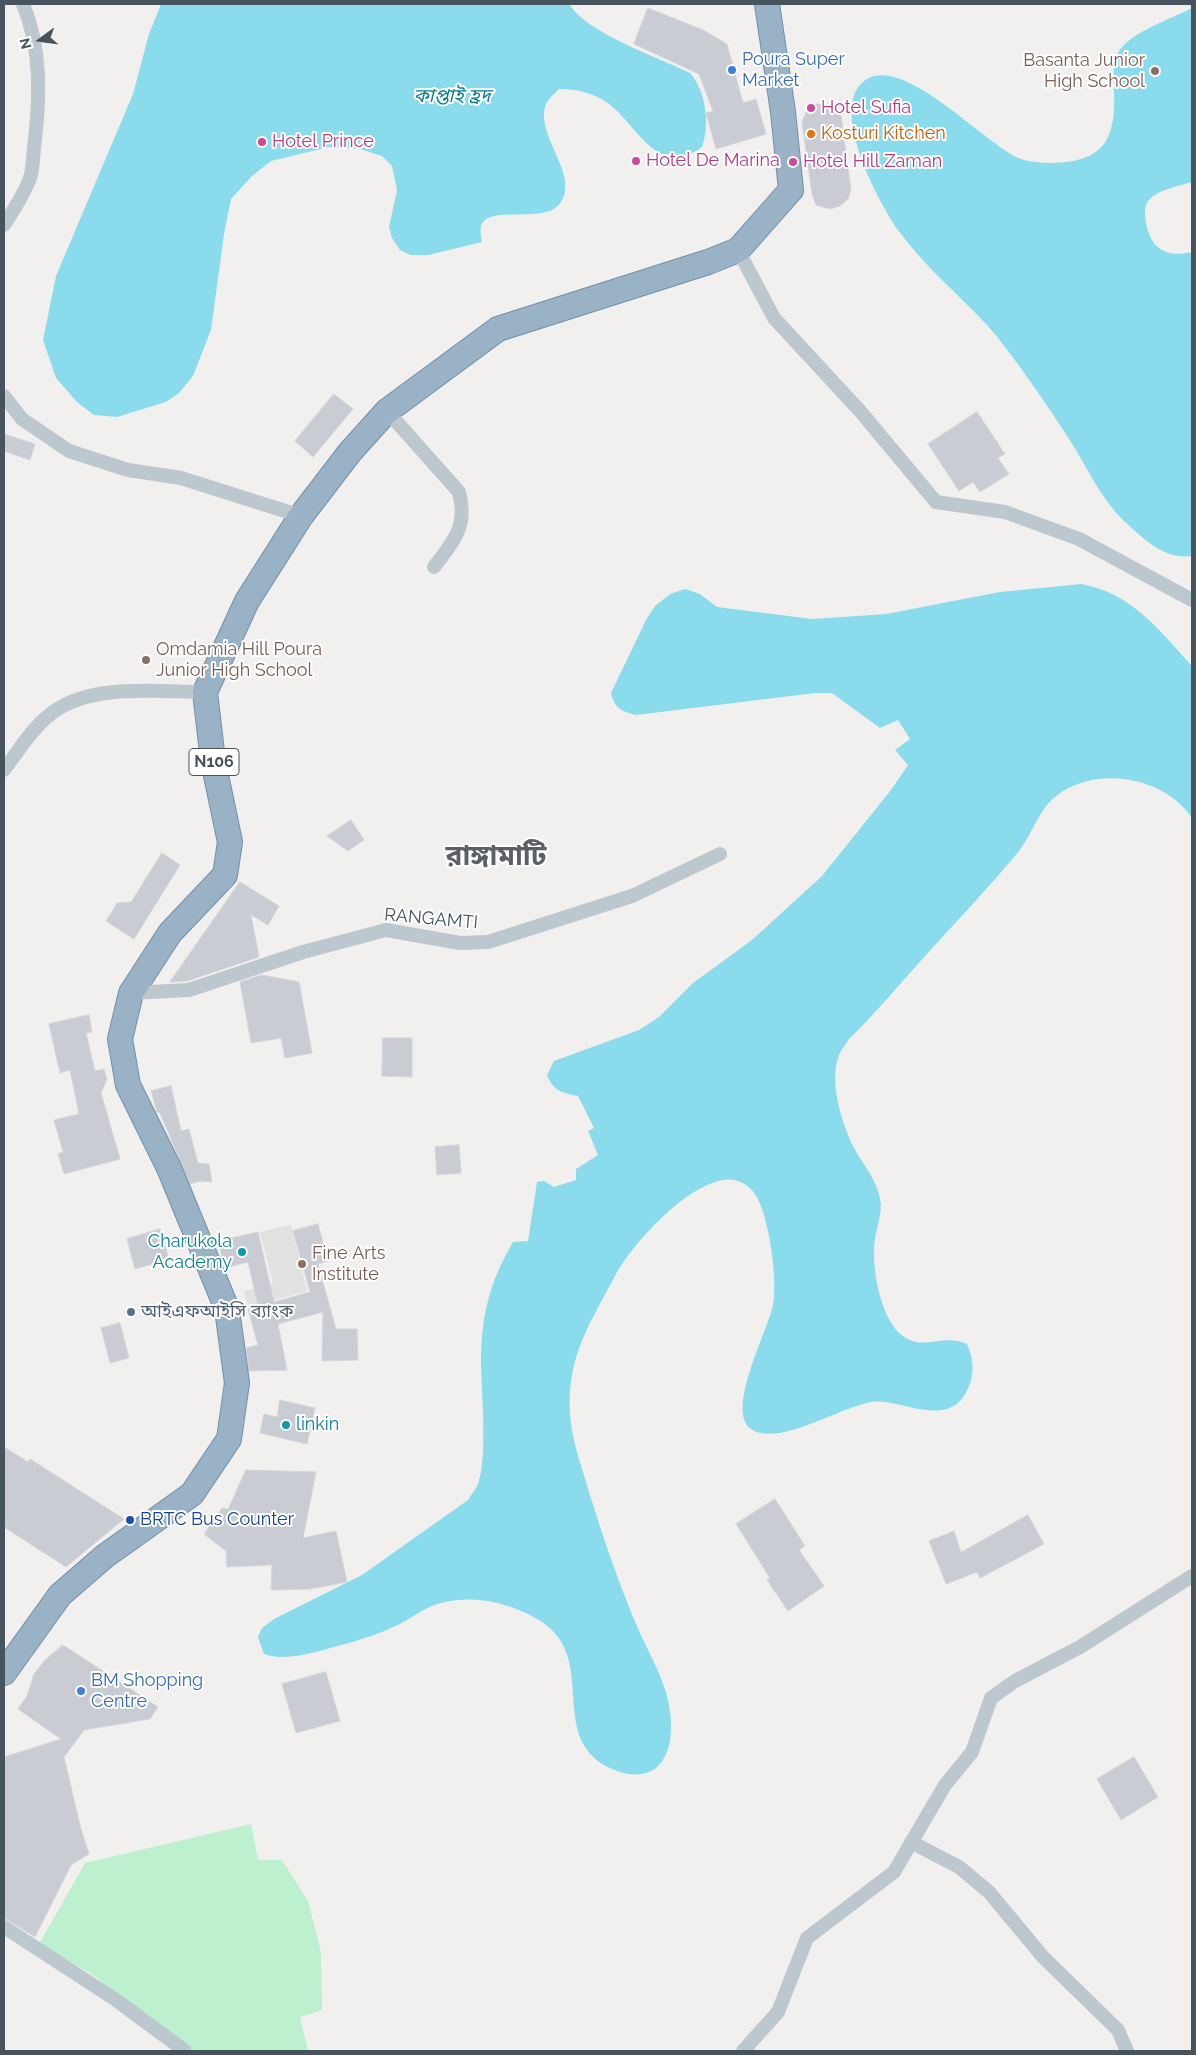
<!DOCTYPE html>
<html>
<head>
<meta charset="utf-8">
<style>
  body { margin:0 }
  #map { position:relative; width:1196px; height:2055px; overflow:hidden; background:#f2efef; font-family:Raleway,sans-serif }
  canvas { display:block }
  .frame { position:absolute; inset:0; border:5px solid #47535d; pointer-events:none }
  .north { position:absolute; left:15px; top:15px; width:50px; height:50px; -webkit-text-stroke:4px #fff; paint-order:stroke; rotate:256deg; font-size:14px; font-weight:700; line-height:20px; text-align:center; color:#47535d }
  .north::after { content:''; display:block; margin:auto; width:18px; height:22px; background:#47535d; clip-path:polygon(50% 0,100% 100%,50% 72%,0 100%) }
</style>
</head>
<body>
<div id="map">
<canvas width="1196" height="2055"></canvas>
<div class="frame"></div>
<div class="north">N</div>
</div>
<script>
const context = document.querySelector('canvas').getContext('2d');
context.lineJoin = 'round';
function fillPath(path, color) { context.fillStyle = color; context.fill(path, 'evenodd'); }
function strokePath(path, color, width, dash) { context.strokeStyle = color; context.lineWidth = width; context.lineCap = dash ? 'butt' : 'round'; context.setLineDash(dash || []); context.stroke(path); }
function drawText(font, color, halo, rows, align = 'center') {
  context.font = font + ' Raleway,"Noto Sans Bengali",sans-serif'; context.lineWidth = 4; context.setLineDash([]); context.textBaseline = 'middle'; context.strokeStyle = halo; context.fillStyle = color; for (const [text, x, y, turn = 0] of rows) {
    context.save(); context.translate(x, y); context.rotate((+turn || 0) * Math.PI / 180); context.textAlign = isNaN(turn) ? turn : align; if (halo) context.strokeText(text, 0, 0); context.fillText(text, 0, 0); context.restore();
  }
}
fillPath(new Path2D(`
  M291 1225 307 1291 248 1307 244 1291 273 1284 260 1232Z`), '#e3e0e1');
fillPath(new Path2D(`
  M251 1824 258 1860H282L308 1901 321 1952 322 2010 300 2017 308 2051H195L90 1973 39 1944 85 1863Z`), '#bdf0cf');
fillPath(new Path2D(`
  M161 4H569C588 34 658 57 690 73 706 91 710 124 702 147 657 179 637 125 609 104 595 93 577 89 559 89 554 94 547 100 545 107 537 137 579 175 561 202 546 226 489 203 481 226 480 231 481 237 482 242L428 255H411L400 250 392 238 389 227 397 190 392 166 382 156 360 149 329 147 271 161 252 176 231 199 224 234 211 330 193 376 179 393 166 402 117 417 94 415 77 402 56 378 43 340 56 276 133 94 149 34Z
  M1192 8V182C1179 186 1154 190 1147 203 1144 209 1145 216 1146 222 1150 249 1167 258 1192 252V556C1164 560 1144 539 1124 521 1104 502 1090 474 1076 450 1059 423 1041 396 1022 370 1011 355 999 338 986 324 957 293 923 265 898 230 878 201 834 118 859 86 895 41 989 151 1024 160 1032 162 1043 163 1051 163 1101 162 1116 143 1114 93 1114 79 1111 64 1119 51 1131 32 1171 19 1192 8Z
  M1081 584C1132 593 1159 630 1192 666V818C1166 779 1104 766 1063 791 1039 806 1035 830 1019 851 987 890 952 926 918 964 895 989 874 1015 849 1039 846 1044 841 1050 839 1055 829 1081 841 1120 852 1144 861 1162 876 1178 880 1198 883 1213 877 1225 875 1239 871 1265 879 1313 899 1333 922 1354 941 1332 967 1344 973 1358 975 1371 969 1386 954 1426 915 1406 885 1402 873 1400 862 1404 851 1408 826 1416 775 1445 751 1429 725 1411 768 1330 773 1305 778 1280 769 1215 755 1194 748 1184 736 1178 724 1180 686 1185 633 1243 615 1276 587 1329 564 1361 571 1424 574 1447 583 1470 589 1492 603 1537 618 1581 636 1624 647 1650 664 1677 669 1705 677 1747 663 1790 612 1769 553 1743 588 1678 558 1637 545 1619 519 1609 498 1603 473 1597 444 1598 422 1611 411 1617 402 1624 391 1628 367 1639 341 1645 316 1652 298 1656 281 1660 264 1654L258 1637 262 1628 274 1619 362 1575 468 1500C471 1495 476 1489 478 1484 488 1456 481 1390 481 1358 482 1312 490 1282 513 1242L528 1241 537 1182 544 1181 554 1187 576 1180V1169L598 1155 588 1131 594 1128 578 1096C563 1093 553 1091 547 1075L554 1061 639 1030 659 1017 693 983 752 940 822 876 891 790 908 765 895 750 910 739 898 720 880 728 832 693H815L636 715C621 711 615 709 611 693L646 620 655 606 670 594 685 589 700 594 717 607 812 619 886 614 1000 592Z`), '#8adced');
const building = new Path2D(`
  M648 8 703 30 727 44 743 103 756 99 766 134 716 149 706 113 713 111 699 74 634 44Z
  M815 104H826L835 107 841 116 851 189 848 199 840 206 830 209 816 205 812 194 802 122 807 110Z
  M334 394 353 409 313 457 295 441Z
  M977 412 1005 454 998 458 1009 474 980 492 973 482 959 491 928 444Z
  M4 434 35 444 30 460 4 451Z
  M351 820 364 840 348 851 327 836Z
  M162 853 180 865 134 939 106 921 117 903 131 902Z
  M240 882 279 906 268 925 251 915 259 957 187 981 170 982Z
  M262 975 299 982 312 1053 285 1058 281 1038 251 1043 240 982Z
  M89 1015 92 1032 86 1033 95 1071 104 1069 107 1079 101 1093 120 1159 64 1174 58 1154 63 1152 54 1120 79 1114 70 1070 60 1073 49 1024Z
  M383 1038H412V1077L382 1076Z
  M171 1086 181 1131 189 1129 198 1163 209 1164 212 1182 200 1181 190 1184 160 1113 157 1112 151 1091Z
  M459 1145 461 1173 437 1175 435 1147Z
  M318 1224 328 1261 318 1264 336 1329H357L358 1360 322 1361 323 1312 278 1324 287 1370 249 1371 246 1348 258 1345 248 1309 258 1306 248 1262 225 1268 218 1241 258 1232 274 1302 310 1292 293 1231Z
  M160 1229 169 1259 135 1269 127 1239Z
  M120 1323 129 1358 110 1363 101 1328Z
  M280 1400 315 1408 307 1444 260 1433 264 1414 277 1417Z
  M4 1447 28 1462 30 1459 124 1519 66 1567 4 1527Z
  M246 1470 316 1472 303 1538 336 1531 347 1582 310 1589 271 1590 272 1565 227 1567 226 1551 204 1534 222 1508 228 1509Z
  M775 1499 805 1546 799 1550 824 1586 788 1611 767 1580 770 1578 736 1524Z
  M1028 1515 1044 1544 980 1578 977 1572 946 1584 929 1541 954 1531 961 1552Z
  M63 1645 158 1707 150 1719 84 1730 64 1757 81 1829 89 1854 71 1865 35 1937 4 1918V1757L61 1739 18 1709 27 1696 34 1674 45 1660Z
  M326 1672 340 1721 296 1733 282 1684Z
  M1134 1757 1158 1797 1121 1820 1097 1779Z`);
fillPath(building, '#c9ccd2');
strokePath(building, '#d3d6db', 1);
const trunk = new Path2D(`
  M4 1673 60 1595 105 1556 192 1494 229 1439 237 1383 227 1309 169 1168 128 1085 120 1039 131 993 170 933 225 875 230 842 213 761 205 692 247 601 301 516 350 452 387 411 498 329 708 262 738 250 791 190 783 112 767 4`);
strokePath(trunk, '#728faa', 26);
strokePath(new Path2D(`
  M4 225C13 211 24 195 30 178 33 169 33 157 34 148 40 99 42 50 23 4
  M738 250 774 318 860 411 936 502 1005 512 1079 539 1192 600
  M4 396 22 419 69 451 128 470 181 478 301 516
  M387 411 459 492C468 527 454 540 434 567
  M4 770C17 753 30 731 47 717 86 682 156 692 205 692
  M131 993 189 990 303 952 386 930 460 943 488 942 632 896 720 854
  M911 1842 959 1867 989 1892 1043 1957 1118 2030 1127 2051
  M4 1927 116 2000 185 2051
  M743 2051 778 2012 807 1938 894 1872 945 1785 972 1752 991 1698 1015 1681 1080 1647 1192 1576`), '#bdc7ce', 14);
strokePath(trunk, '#9ab2c6', 24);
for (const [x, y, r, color] of [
  [732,70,5,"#3f7fe0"],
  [1155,71,5,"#8d6e63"],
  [811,108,5,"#d1479c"],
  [811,134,5,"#e8710a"],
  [262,142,5,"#d1479c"],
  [636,161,5,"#d1479c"],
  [793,162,5,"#d1479c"],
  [146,660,5,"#8d6e63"],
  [242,1252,5,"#0f9aa8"],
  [302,1264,5,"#8d6e63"],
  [131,1312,5,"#5c6f8a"],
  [286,1425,5,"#0f9aa8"],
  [130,1520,5,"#1a4fb4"],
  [81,1691,5,"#3f7fe0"]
]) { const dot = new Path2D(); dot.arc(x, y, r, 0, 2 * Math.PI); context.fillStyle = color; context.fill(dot); strokePath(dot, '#fff', 2); }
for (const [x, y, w] of [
  [214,762,50]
]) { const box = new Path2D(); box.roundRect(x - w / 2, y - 13.5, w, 27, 4); context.fillStyle = '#fff'; context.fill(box); strokePath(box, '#47535d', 1); }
drawText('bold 16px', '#47535d', null, [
  ["N106",214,762]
]);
drawText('18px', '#366cbe', '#fff', [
  ["Poura Super",742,60],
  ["Market",742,81],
  ["BM Shopping",91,1681],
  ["Centre",91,1702]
], 'left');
drawText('18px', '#785e54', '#fff', [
  ["Basanta Junior",1145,61,"right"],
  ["High School",1145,82,"right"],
  ["Omdamia Hill Poura",156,650],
  ["Junior High School",156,671],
  ["Fine Arts",312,1254],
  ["Institute",312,1275]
], 'left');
drawText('18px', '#b23c85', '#fff', [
  ["Hotel Sufia",821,108],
  ["Hotel Prince",272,142],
  ["Hotel De Marina",646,161],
  ["Hotel Hill Zaman",803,162]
], 'left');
drawText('18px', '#c56008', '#fff', [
  ["Kosturi Kitchen",821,134]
], 'left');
drawText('18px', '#47535d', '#fff', [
  ["RANGAMTI",431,919,5]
]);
drawText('18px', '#0d838f', '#fff', [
  ["Charukola",232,1242],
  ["Academy",232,1263],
  ["linkin",296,1425,"left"]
], 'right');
drawText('18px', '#4e5e75', '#fff', [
  ["আইএফআইসি ব্যাংক",141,1312]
], 'left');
drawText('18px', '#164399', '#fff', [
  ["BRTC Bus Counter",140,1520]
], 'left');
drawText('italic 19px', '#0c7d95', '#fff', [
  ["কাপ্তাই হ্রদ",452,96]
]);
drawText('bold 28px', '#5c6064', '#fff', [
  ["রাঙ্গামাটি",496,857]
]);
</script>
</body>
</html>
